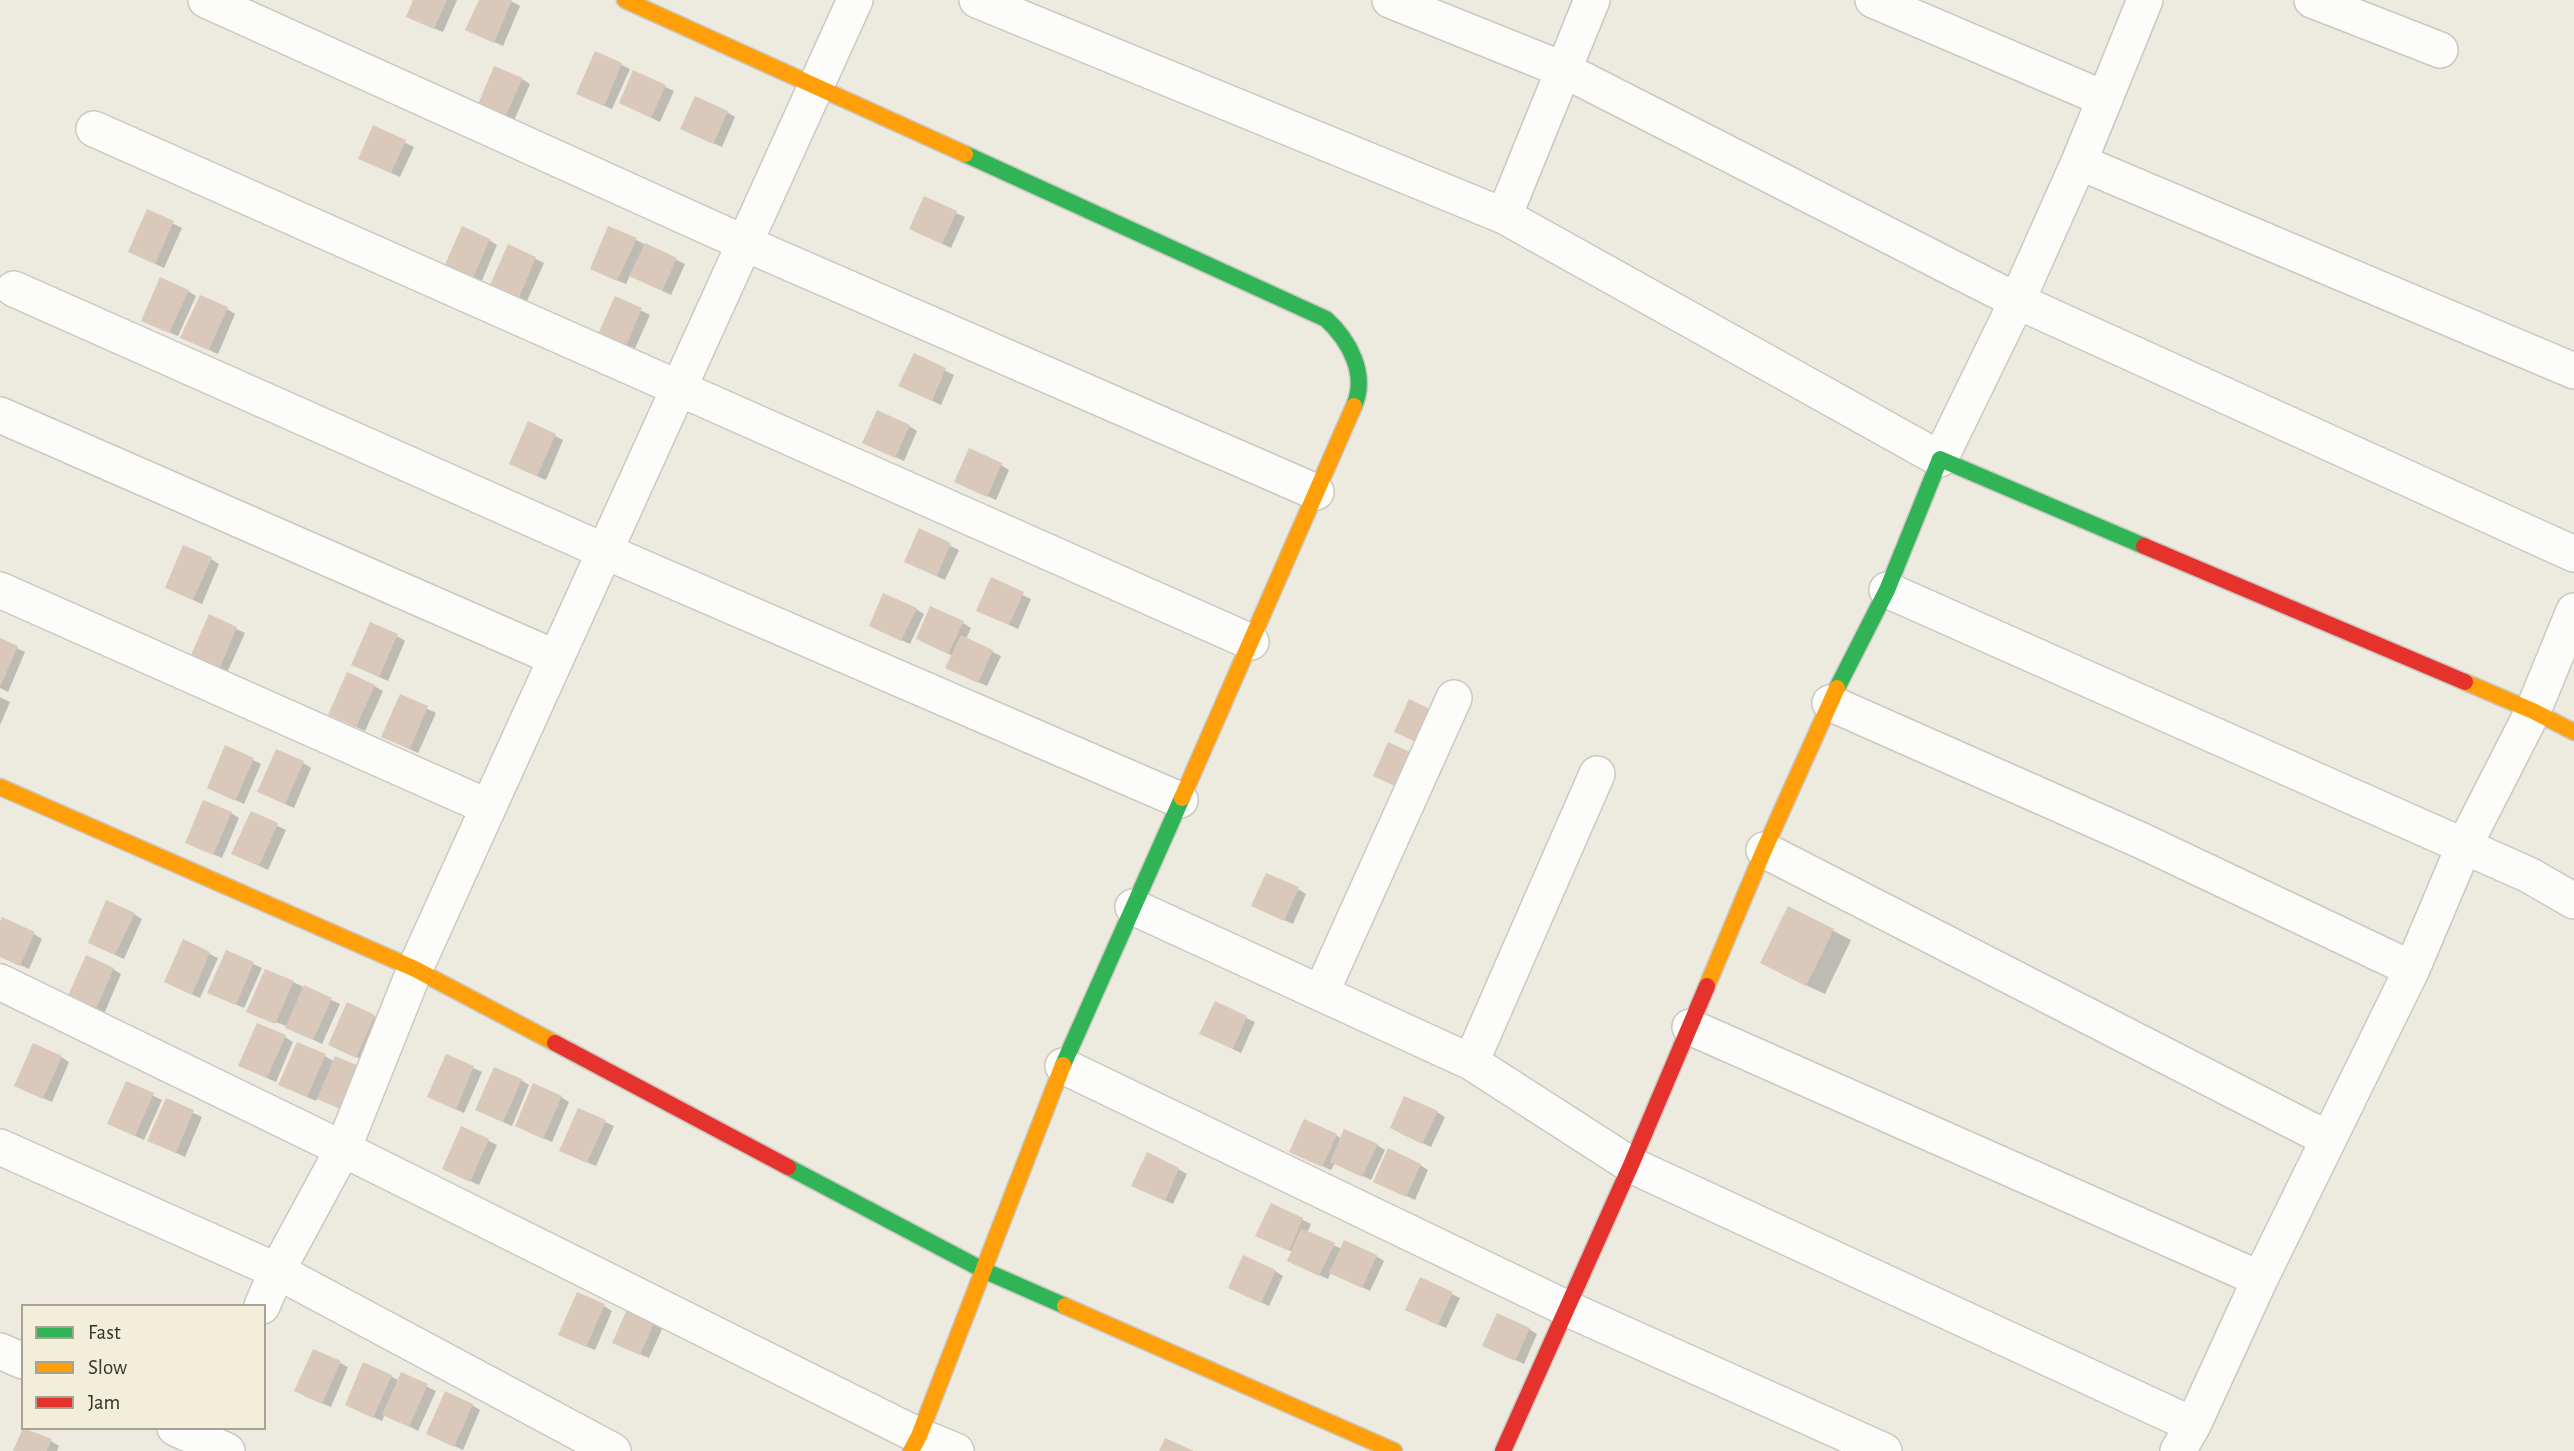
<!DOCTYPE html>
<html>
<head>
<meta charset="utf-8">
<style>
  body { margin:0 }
  #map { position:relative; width:2574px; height:1451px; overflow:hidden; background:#edeae0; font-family:"Alegreya Sans",sans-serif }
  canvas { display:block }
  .legend { position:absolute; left:21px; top:1304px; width:245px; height:126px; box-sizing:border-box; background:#f3eeda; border:2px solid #a7a394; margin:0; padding:9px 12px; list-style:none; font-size:21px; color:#35332b }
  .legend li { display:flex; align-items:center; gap:14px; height:35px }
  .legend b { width:35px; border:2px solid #a7a394 }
</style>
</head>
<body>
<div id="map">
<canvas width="2574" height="1451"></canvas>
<ul class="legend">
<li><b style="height:9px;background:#30b455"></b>Fast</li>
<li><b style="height:9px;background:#ff9f0a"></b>Slow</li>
<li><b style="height:9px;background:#e5322d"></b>Jam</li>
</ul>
</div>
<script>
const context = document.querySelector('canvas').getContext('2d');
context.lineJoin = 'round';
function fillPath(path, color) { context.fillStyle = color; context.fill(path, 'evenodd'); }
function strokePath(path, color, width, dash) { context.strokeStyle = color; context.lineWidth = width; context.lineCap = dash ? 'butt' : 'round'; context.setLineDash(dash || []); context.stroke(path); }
fillPath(new Path2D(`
  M415 0H457L443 32 416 21Z
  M480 0H509L520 6 503 46 476 34Z
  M596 53 630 69 612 109 586 98Z
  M634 72 674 91 660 122 629 107Z
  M522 79 530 84 512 125 486 113Z
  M727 112 735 117 722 147 690 133Z
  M374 128 414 147 400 177 369 163Z
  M147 211 182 228 164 268 138 256Z
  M956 213 965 217 951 248 920 233Z
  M489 240 497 245 480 285 453 273Z
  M636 240 685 264 671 295 630 275 626 284 600 273Z
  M509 246 544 263 526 303 500 291Z
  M188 291 196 296 178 336 152 325Z
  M616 298 650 315 632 355 606 343Z
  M227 309 235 314 218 354 191 342Z
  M915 356 954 375 941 405 909 390Z
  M909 426 917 431 904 461 872 447Z
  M555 436 563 440 546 480 520 469Z
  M1001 465 1009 470 996 500 964 486Z
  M919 531 959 550 945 580 914 566Z
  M211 559 219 564 202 604 175 592Z
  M992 580 1031 599 1018 629 987 615Z
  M916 609 924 614 910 644 879 630Z
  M210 617 245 633 227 673 201 661Z
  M963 623 971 628 966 639 1001 656 987 686 956 672 953 656 926 643Z
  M397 636 405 641 388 681 362 669Z
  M0 640 25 652 8 692 0 688Z
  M374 686 383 691 365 731 339 719Z
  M401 696 436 713 418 753 392 741Z
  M0 697 10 702 0 725Z
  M253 760 261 764 244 804 217 792Z
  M303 763 311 768 294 808 259 792Z
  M231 813 239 818 222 858 195 847Z
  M251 813 286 830 268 870 242 858Z
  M1298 889 1306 894 1293 924 1261 910Z
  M1789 908 1851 940 1825 994 1780 973Z
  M134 914 142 919 124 959 98 947Z
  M0 926 34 934 42 939 29 969 0 956Z
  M184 942 218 958 200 998 174 986Z
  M227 952 262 968 244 1008 218 997Z
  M113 969 121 974 104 1014 77 1002Z
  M293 982 340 1004 322 1044 284 1025 257 1016Z
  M1215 1004 1255 1022 1241 1053 1210 1038Z
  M374 1016 383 1021 365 1061 339 1049Z
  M285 1037 293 1042 276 1082 249 1070Z
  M325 1056 335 1062 354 1115 317 1098 316 1101 289 1089Z
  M447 1056 482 1072 464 1113 438 1101Z
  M61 1057 69 1062 52 1102 25 1090Z
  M521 1080 529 1085 512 1126 485 1114Z
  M127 1083 162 1100 144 1140 118 1128Z
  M561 1097 569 1102 552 1142 525 1130Z
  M167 1101 202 1117 185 1157 150 1141Z
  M579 1110 614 1126 596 1166 570 1155Z
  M1437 1112 1445 1117 1431 1147 1400 1133Z
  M462 1128 497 1145 479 1185 453 1173Z
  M1336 1135 1342 1139 1377 1145 1385 1150 1371 1180 1335 1163 1331 1170 1300 1156Z
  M1420 1165 1428 1170 1415 1200 1384 1186Z
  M1178 1169 1187 1174 1173 1204 1142 1190Z
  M1272 1205 1311 1224 1307 1233 1342 1249 1376 1256 1384 1261 1370 1291 1331 1272 1328 1279 1297 1265 1293 1252 1266 1240Z
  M1275 1271 1283 1276 1269 1306 1238 1292Z
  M1452 1294 1460 1298 1446 1328 1415 1314Z
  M604 1306 612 1311 595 1350 569 1339Z
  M658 1313 667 1318 649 1358 622 1347Z
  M1529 1329 1537 1334 1524 1364 1493 1350Z
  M340 1363 348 1367 331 1407 304 1396Z
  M401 1374 436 1391 418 1431 385 1414 382 1421 355 1409 391 1376 399 1381Z
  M472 1405 480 1410 463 1450 436 1438Z
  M51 1441 59 1446 57 1451H15Z`), '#0003');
fillPath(new Path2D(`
  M413 0H447L434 29 406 17Z
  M479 0H512L494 43 465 30Z
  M595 51 622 63 604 106 576 94Z
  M494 66 523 78 503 121 476 109Z
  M633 70 666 85 651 118 619 103Z
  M695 96 728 111 713 144 680 129Z
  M373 125 406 140 391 173 358 159Z
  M924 196 957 211 942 244 909 229Z
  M147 209 174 221 155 264 128 252Z
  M462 226 490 239 471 282 443 269Z
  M608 226 637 238 617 281 590 269Z
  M645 243 677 258 662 291 629 276Z
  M508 244 536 257 518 300 489 287Z
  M160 277 189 290 169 333 141 321Z
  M200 295 228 307 209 350 180 338Z
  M615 296 642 308 624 351 596 339Z
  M914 353 946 368 932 401 898 386Z
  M877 410 910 425 895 458 862 443Z
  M528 421 556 434 537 476 509 464Z
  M969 448 1002 463 987 497 954 482Z
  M919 528 951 543 937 576 904 562Z
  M183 545 212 557 193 600 165 588Z
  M991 577 1024 592 1009 625 976 611Z
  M883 593 917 608 901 641 869 626Z
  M930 606 964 621 948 654 916 639Z
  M209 614 237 627 219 670 190 657Z
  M370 622 398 634 379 677 351 665Z
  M961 635 993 650 978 683 945 668Z
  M0 638 18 646 0 687Z
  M347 672 375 685 356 727 328 715Z
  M400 694 428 706 410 749 381 737Z
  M1409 699 1441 714 1427 747 1394 732Z
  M1388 742 1421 757 1406 791 1373 776Z
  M225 745 254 758 235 801 207 788Z
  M276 749 304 761 285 804 257 792Z
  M203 800 232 812 213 855 185 843Z
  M251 811 278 823 259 866 231 854Z
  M1266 873 1299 887 1284 921 1251 906Z
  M106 900 135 913 115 955 88 943Z
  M1788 906 1834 929 1806 986 1760 963Z
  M2 917 35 932 20 966 0 957V922Z
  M183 939 210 952 192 995 164 982Z
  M226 950 254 962 236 1005 207 993Z
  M86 955 114 968 95 1011 67 998Z
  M265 969 294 981 275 1024 246 1012Z
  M304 985 332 998 313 1040 285 1028Z
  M1215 1001 1247 1016 1233 1049 1199 1034Z
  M347 1002 375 1015 356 1058 328 1045Z
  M257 1023 286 1035 267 1078 238 1066Z
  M297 1042 326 1054 307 1097 278 1085Z
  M33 1043 62 1056 43 1099 14 1086Z
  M446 1054 474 1066 456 1110 427 1097Z
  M335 1056 364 1068 345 1111 317 1099Z
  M494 1067 522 1079 503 1122 475 1110Z
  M126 1081 154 1093 135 1136 107 1124Z
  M533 1083 562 1096 543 1139 515 1126Z
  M1404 1096 1438 1111 1422 1144 1390 1128Z
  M166 1098 194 1110 176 1153 147 1141Z
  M578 1108 606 1120 587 1163 559 1151Z
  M1304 1119 1337 1134 1322 1167 1289 1152Z
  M461 1126 489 1139 470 1182 442 1169Z
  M1344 1129 1378 1144 1362 1177 1330 1162Z
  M1388 1148 1421 1164 1406 1197 1373 1182Z
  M1147 1152 1179 1168 1165 1201 1131 1186Z
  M1271 1203 1303 1218 1289 1251 1255 1236Z
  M1301 1228 1335 1243 1319 1276 1287 1261Z
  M1344 1240 1377 1255 1362 1288 1329 1273Z
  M1243 1255 1276 1270 1261 1303 1228 1288Z
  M1420 1277 1453 1292 1438 1325 1405 1310Z
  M577 1292 605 1304 586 1347 558 1335Z
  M631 1300 659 1312 640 1355 612 1343Z
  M1497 1313 1530 1328 1515 1361 1482 1346Z
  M313 1349 341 1361 322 1404 294 1391Z
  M363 1362 392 1375 373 1418 345 1405Z
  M401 1372 428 1384 409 1427 382 1415Z
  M445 1391 473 1404 454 1447 426 1434Z
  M23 1428 52 1439 47 1451H13Z
  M1165 1438 1194 1451H1159Z`), '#dac9bb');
const street = new Path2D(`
  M206 0 744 243 1316 492
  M977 0 1504 216 1940 459 2017 301 2079 162 2145 0
  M1390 0 1564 70 2017 301 2574 554
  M1873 0 2105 99
  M2312 0 2440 50
  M94 129 1251 642
  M2079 162 2574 371
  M1504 216 1592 0
  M14 289 604 551 1180 800
  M0 415 556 658
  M0 590 488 807
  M1887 590 2529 875 2574 901
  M1830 703 2140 840 2412 969
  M1764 850 2328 1139
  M1133 907 1471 1062 1631 1165 2193 1425
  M0 982 343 1149 919 1436 956 1451
  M1321 993 1454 698
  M1690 1027 2260 1279
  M1471 1062 1597 774
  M1063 1066 1568 1309 1884 1451
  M0 1147 277 1271 613 1451
  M262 1306 277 1271 343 1149 415 969 855 0
  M0 1351 23 1361
  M175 1428 227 1451
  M2178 1451 2193 1425 2260 1279 2412 969 2464 846 2533 711 2574 611`);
const fast = new Path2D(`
  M965 154 1326 319C1349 340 1368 374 1354 406
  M1837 688 1887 590 1940 459 2144 546
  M1063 1065 1182 798
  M788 1167 983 1270 1065 1306`);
const slow = new Path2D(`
  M625 0 965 154
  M2465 682 2533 711 2574 732
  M0 787 415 969 555 1043
  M1182 798 1354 406
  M1707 986 1764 850 1837 688
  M1065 1306 1394 1451
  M911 1451 919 1436 1063 1065`);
const jam = new Path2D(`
  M2144 546 2465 682
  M555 1043 788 1167
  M1503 1451 1631 1165 1707 986`);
strokePath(street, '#cac8c0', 38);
strokePath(fast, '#cac8c0', 19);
strokePath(slow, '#cac8c0', 19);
strokePath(jam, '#cac8c0', 19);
strokePath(street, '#fcfcfa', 35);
strokePath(fast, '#30b455', 16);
strokePath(slow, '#ff9f0a', 16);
strokePath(jam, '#e5322d', 16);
</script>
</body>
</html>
